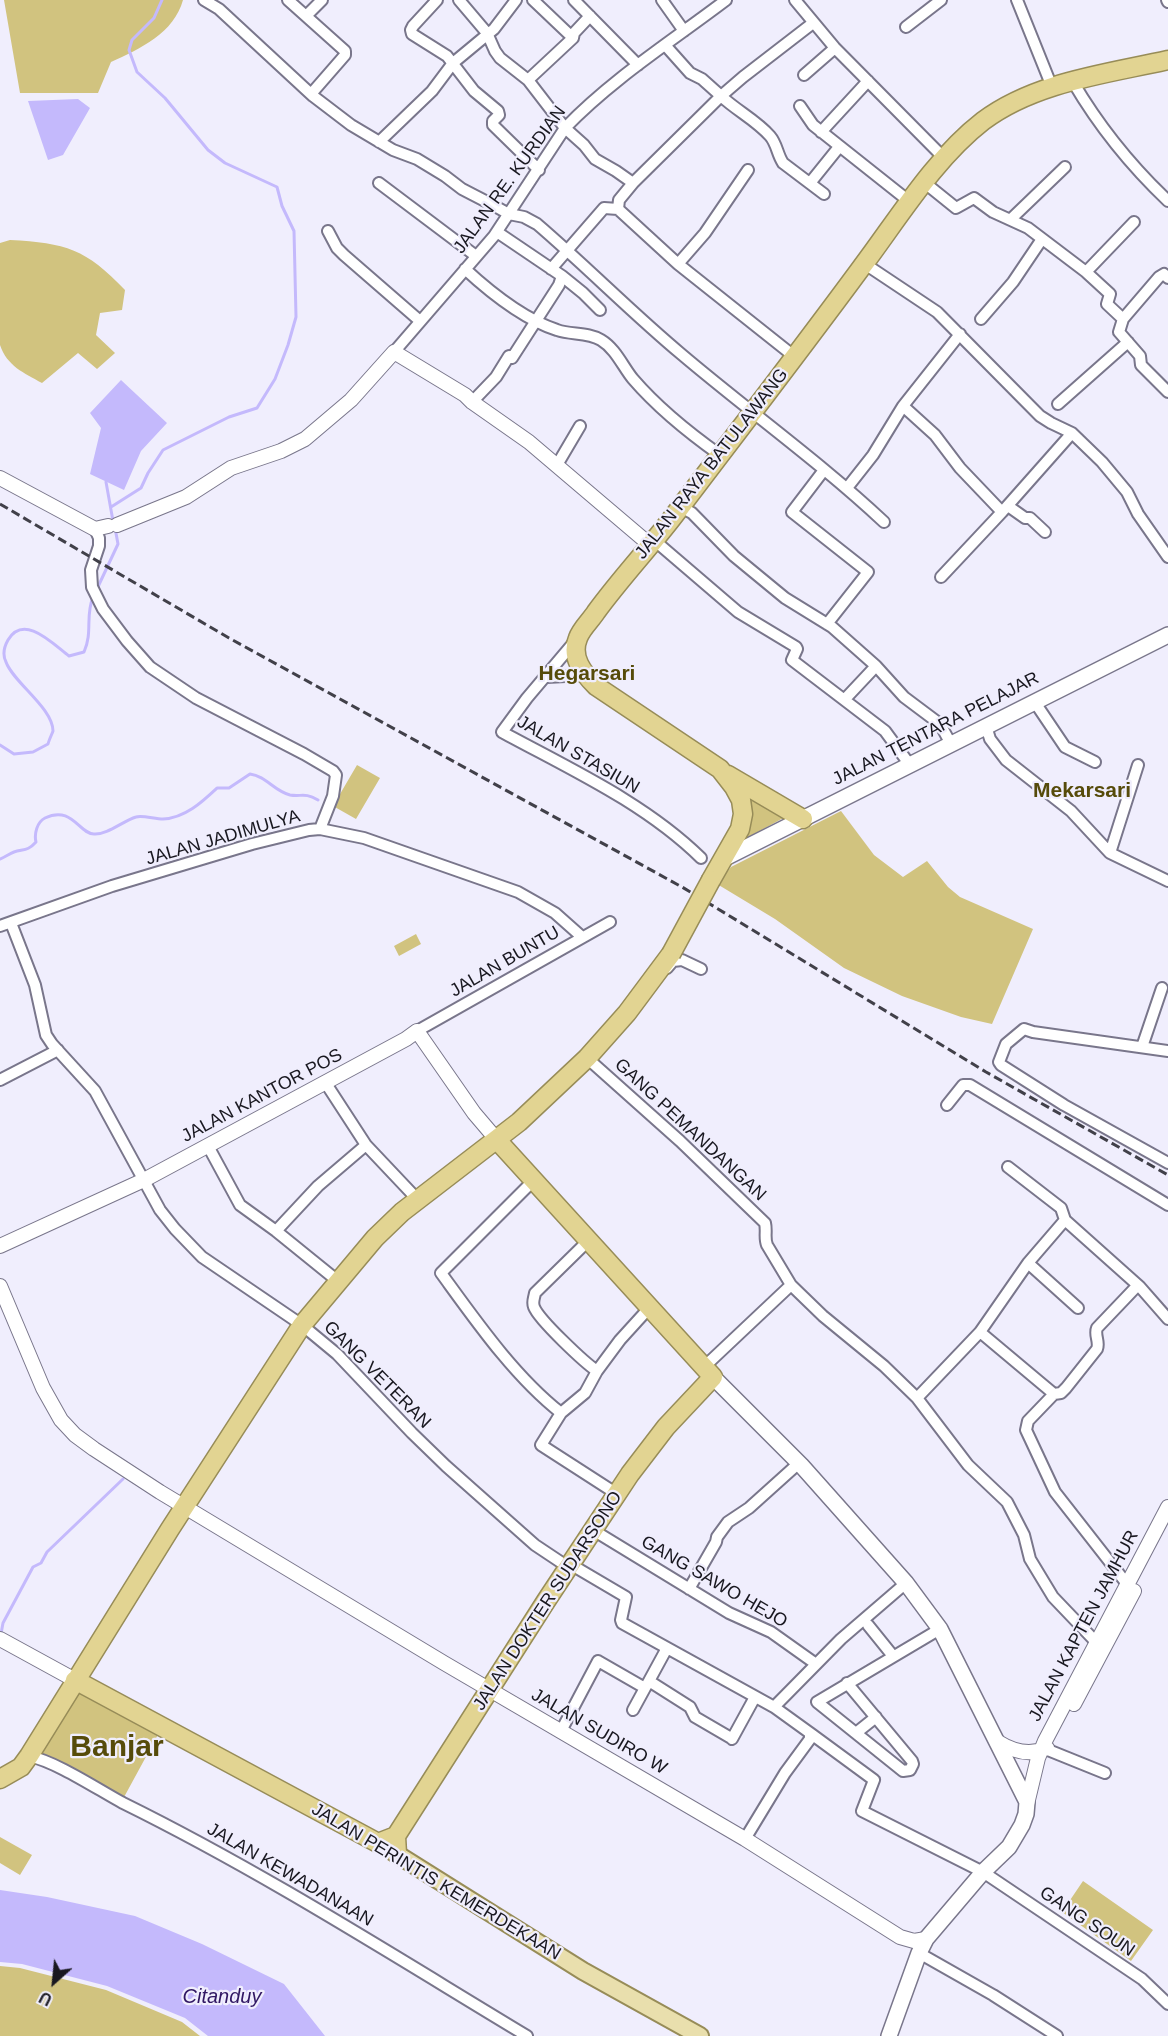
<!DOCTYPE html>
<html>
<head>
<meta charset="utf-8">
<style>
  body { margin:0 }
  #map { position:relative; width:1168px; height:2036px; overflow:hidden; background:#f0eefd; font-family:Helvetica,sans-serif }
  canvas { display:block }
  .north { position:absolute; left:24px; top:1952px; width:60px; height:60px; -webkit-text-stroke:4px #f0eefd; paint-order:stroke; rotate:207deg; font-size:16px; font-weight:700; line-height:24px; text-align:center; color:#191820 }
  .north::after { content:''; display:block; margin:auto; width:21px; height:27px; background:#191820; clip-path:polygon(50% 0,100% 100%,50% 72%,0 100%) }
</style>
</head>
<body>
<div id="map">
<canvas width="1168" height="2036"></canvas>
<div class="north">U</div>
</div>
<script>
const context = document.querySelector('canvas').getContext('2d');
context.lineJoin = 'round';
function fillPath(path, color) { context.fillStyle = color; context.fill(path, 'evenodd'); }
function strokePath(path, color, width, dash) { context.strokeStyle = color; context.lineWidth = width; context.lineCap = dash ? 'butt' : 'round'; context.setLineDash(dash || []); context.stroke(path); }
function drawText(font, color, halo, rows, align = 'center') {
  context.font = font + ' Helvetica,sans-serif'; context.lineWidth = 4.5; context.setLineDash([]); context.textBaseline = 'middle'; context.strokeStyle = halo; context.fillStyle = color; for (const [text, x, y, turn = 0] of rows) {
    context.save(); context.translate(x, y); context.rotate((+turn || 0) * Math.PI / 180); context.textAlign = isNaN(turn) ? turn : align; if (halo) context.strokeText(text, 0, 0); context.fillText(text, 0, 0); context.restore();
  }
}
fillPath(new Path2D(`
  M4 0H183C174 33 140 49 111 62L98 93H20Z
  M10 240C66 243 86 249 125 290L122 310 100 313 96 335 115 353 97 369 78 353 42 383C24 373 7 366 0 345V243Z
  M357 765 380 778 356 819 333 806Z
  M746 792 787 816 747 838Z
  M841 811 874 855 903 877 927 861 948 887 960 897 1033 929 992 1024 961 1017 902 996 844 968 775 919 717 884 731 867Z
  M416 934 421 944 399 956 394 946Z
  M75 1685 160 1731 123 1799 38 1754Z
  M0 1837 32 1855 20 1875 0 1863Z
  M1083 1881 1153 1930 1131 1961 1062 1912Z
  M0 1966 20 1968 106 1990 182 2022 200 2036H0Z`), '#d1c37f');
fillPath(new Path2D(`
  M78 99 90 108 63 155 48 160 28 101Z
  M121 380 167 423 141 451 124 490 90 474 101 428 90 413Z
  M0 1890 47 1897 135 1916 202 1944 284 1984 325 2036H208L185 2018 107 1986 22 1964 0 1962Z`), '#c4b9fc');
strokePath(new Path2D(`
  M106 482 113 521
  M111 507 141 488 148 473 163 450 229 417 257 408 275 379 288 345 296 317 294 231 282 206 277 187 225 163 208 150 165 98 137 72 129 50 132 40 154 18 162 0
  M96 591 118 544 115 528
  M0 745 14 754 33 752 48 744C49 740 52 734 53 731 53 708 13 682 6 662 2 654 4 647 8 640 24 613 53 644 69 656L84 652C93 632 85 616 93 597
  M0 859C5 857 9 854 14 852 24 849 28 851 36 842 34 834 37 822 45 818 72 805 79 834 94 834 107 835 123 821 136 817 142 815 155 819 163 819 185 818 202 802 217 788H229L250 774C266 776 274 791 290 795 302 797 304 792 318 800
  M1 1634 3 1623 33 1567 41 1563 47 1552 123 1479`), '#c4b9fc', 3);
const minor = new Path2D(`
  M204 0 219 9 313 96 351 125 393 150 417 159 445 176 462 189 491 204 509 214 524 217 537 224C586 266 631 312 680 353 747 410 820 462 884 522
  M288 0 345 51V55L311 94
  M437 0 413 26 411 30 412 34 447 56 474 91 498 111 499 115 493 121V125L539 170
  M459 0 487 33 495 51 500 58 528 80
  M533 0 573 38 528 80 565 128 584 145 595 159 616 171 633 183
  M574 0 638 65
  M662 0 684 31
  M795 0 835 48 945 159
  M1017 0 1052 87
  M1167 0 1168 2
  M306 16 322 0
  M906 27 941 0
  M573 38 574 33 590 16
  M665 45 690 73 702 79 721 96 743 77 813 23
  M804 75 835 48
  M1073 82C1100 128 1129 164 1168 201
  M800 106 813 125 910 202
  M821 132 868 81
  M379 142 432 91 453 63 494 29 516 0
  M748 170 705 233 678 264 795 357
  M379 183 476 256
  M810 183 839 147
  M925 183 956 208 974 198 993 212 1028 228 1086 272 1110 294 1107 304 1123 319 1119 332 1140 356 1141 365 1168 392
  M618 209 619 200 633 183 721 96C737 111 756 120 770 136 777 144 777 154 783 163L824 194
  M1011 219 1065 167
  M328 231 337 248 344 255 420 321
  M497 232 562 276 559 285 512 358
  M865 264 937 312 1040 416 1051 423 1072 433 1102 462 1127 492 1138 514 1168 557
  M465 269C491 293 523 319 557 330 571 335 588 332 601 340 616 349 623 367 633 379 658 408 689 433 720 455
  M551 269 604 208 618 209 678 264
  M1086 272 1134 222
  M562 276 583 293 600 310
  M981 319 1013 282 1042 239
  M1123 319 1159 277 1164 274 1168 278
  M394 352 494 236 565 128C612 79 672 41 726 0
  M472 402 496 377 509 356
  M1058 404 1128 342
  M903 406 960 334
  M557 465 580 426
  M824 470 792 512 868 572 827 624
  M847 488 873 455 903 406 935 435 960 468 1002 512
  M1008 506 1025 518H1030L1045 532
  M681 507 692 513 734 556 785 598 832 627 876 666 845 699
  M95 529 99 538V546L91 570 92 587 103 609 127 641 150 667 196 698 304 754 333 771 336 775 333 796 320 829
  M654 540 738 612 796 647 797 649 792 660 885 731 910 765
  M941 577 1002 512 1072 433
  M576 640 527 698 502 732C570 769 645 803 701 858
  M876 666 904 697 940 724 951 744
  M547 677 584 675
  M1034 701 1065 747 1095 762
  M986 726 990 739 1006 760 1071 811 1110 853 1168 881
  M1110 853 1138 765
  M11 923 35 985 46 1035 52 1044 95 1091 160 1210 175 1229 202 1257 302 1325 337 1354 412 1433 446 1466 535 1545 568 1567
  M0 926 112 886 252 844 309 830 320 829 364 838 518 892 555 913 582 937
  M667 968 673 961 682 960 701 969
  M417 1031 610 922
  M1142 1047 1162 988
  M1168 1051 1033 1032 1024 1029 1006 1044 999 1062 1001 1065 1064 1105 1168 1163
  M587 1058 680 1141 765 1223C767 1231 764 1238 767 1245L791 1285 823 1316 884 1366 917 1398 968 1465 1007 1502 1024 1535 1030 1559 1053 1597 1096 1642
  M0 1080 58 1050
  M325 1082 366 1145 418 1200
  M947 1105 963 1085H970L1168 1205
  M208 1146 240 1205 276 1231 339 1282
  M1008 1167 1061 1208 1065 1220
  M533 1181 441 1273C476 1321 514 1376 561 1413
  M276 1231 318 1186 366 1145
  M588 1241 535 1293C534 1299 532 1302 534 1307 539 1320 585 1363 597 1371L620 1340 650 1307
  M1028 1263 1078 1308
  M980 1332 1054 1394 1028 1421 1026 1430 1055 1492 1127 1584
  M704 1367 791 1285
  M597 1371 585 1393 561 1413 541 1445 617 1494
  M1054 1394 1061 1393 1066 1388 1097 1349C1100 1342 1094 1335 1097 1328L1138 1285
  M917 1398 980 1332 1028 1263 1065 1220 1140 1287 1168 1319
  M593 1530 729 1613 771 1632 816 1664
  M570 1564 626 1597 621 1620 622 1623 774 1707 810 1733V1739L785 1773 745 1839
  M689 1589 716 1542 717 1537 728 1522 749 1508 799 1463
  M868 1625 893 1656
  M649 1681 667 1648
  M847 1683 912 1761 913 1764 910 1770 903 1771 817 1702 940 1629
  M774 1707 841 1639 906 1583
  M633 1710 645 1688
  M561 1731 598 1661 645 1688 649 1681 690 1707 695 1717 731 1738
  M810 1733 874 1780 862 1811 983 1872 1142 1979 1168 2004
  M856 1733 876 1717
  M732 1739 755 1697
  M1048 1750 1105 1773
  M29 1756C57 1762 97 1789 123 1803 263 1872 394 1956 527 2036
  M919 1953 993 1995 1057 2036`);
const tertiary = new Path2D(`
  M0 478 95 529 108 526
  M117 525 186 497 231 468 281 451 305 439 351 400 394 352 465 395 472 402 529 442 649 544
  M0 1246 144 1180 406 1039 417 1031 474 1113 497 1140
  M0 1286 43 1388 61 1420 75 1435 94 1449 160 1492 444 1663 745 1839 900 1937 914 1941 926 1939
  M0 1639 75 1680
  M1074 1704 1134 1591
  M998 1742C1014 1752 1030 1756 1047 1748
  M1027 1804 1038 1758 1045 1741 1168 1507`);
const secondary = new Path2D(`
  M723 859 1168 635
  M713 1377 801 1465 906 1583 940 1629 1027 1802 1026 1814 1022 1825 1009 1847 983 1872 926 1939 919 1953 889 2036`);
const primary = new Path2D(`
  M387 1848 583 1971 700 2036`);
const trunk = new Path2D(`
  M728 775 803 819
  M711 880 740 829 743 814 741 800 734 787 720 769 596 686C583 673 570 657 578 638 581 629 591 620 596 612 623 575 655 542 682 505 742 426 802 348 861 268 898 219 934 159 983 121 1035 82 1106 74 1168 60
  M75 1680 378 1843 396 1836
  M0 1779 21 1767 29 1756 170 1529 302 1325 375 1238 402 1212 519 1122 587 1058 627 1013 671 954
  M396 1836 546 1601 630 1474 666 1427 713 1377 497 1140
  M396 1836 397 1854`);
strokePath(minor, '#79768b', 14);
strokePath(tertiary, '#79768b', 16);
strokePath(secondary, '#79768b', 18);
strokePath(primary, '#978c58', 20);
strokePath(trunk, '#978c58', 21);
strokePath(minor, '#fff', 10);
strokePath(tertiary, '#fff', 14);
strokePath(secondary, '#fff', 15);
strokePath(primary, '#e9dfad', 16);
strokePath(trunk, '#e2d492', 18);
strokePath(new Path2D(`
  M0 504 229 638 682 887 986 1072 1168 1175`), '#414049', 3, [9, 4.5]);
const trunkBridge = new Path2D(`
  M671 954 711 880`);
strokePath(trunkBridge, '#978c58', 21, []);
strokePath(trunkBridge, '#e2d492', 18);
drawText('18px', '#191820', '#f0eefd', [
  ["JALAN RE. KURDIAN",510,180,-54],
  ["JALAN RAYA BATULAWANG",712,464,-52],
  ["JALAN TENTARA PELAJAR",936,729,-27],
  ["JALAN STASIUN",578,755,30],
  ["JALAN JADIMULYA",223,838,-16],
  ["JALAN BUNTU",505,962,-30],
  ["JALAN KANTOR POS",262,1096,-28],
  ["GANG PEMANDANGAN",690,1130,43],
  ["GANG VETERAN",377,1375,45],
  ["GANG SAWO HEJO",714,1582,30],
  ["JALAN DOKTER SUDARSONO",548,1601,-57],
  ["JALAN KAPTEN JAMHUR",1084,1626,-62],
  ["JALAN SUDIRO W",599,1732,30],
  ["JALAN KEWADANAAN",290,1875,30],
  ["JALAN PERINTIS KEMERDEKAAN",436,1882,31],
  ["GANG SOUN",1087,1922,34]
]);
drawText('italic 20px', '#301763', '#f0eefd', [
  ["Citanduy",222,1997]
]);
drawText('bold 21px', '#564b0a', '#f0eefd', [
  ["Hegarsari",587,674],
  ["Mekarsari",1082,791]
]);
drawText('bold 30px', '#564b0a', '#f0eefd', [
  ["Banjar",117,1748]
]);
</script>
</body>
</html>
